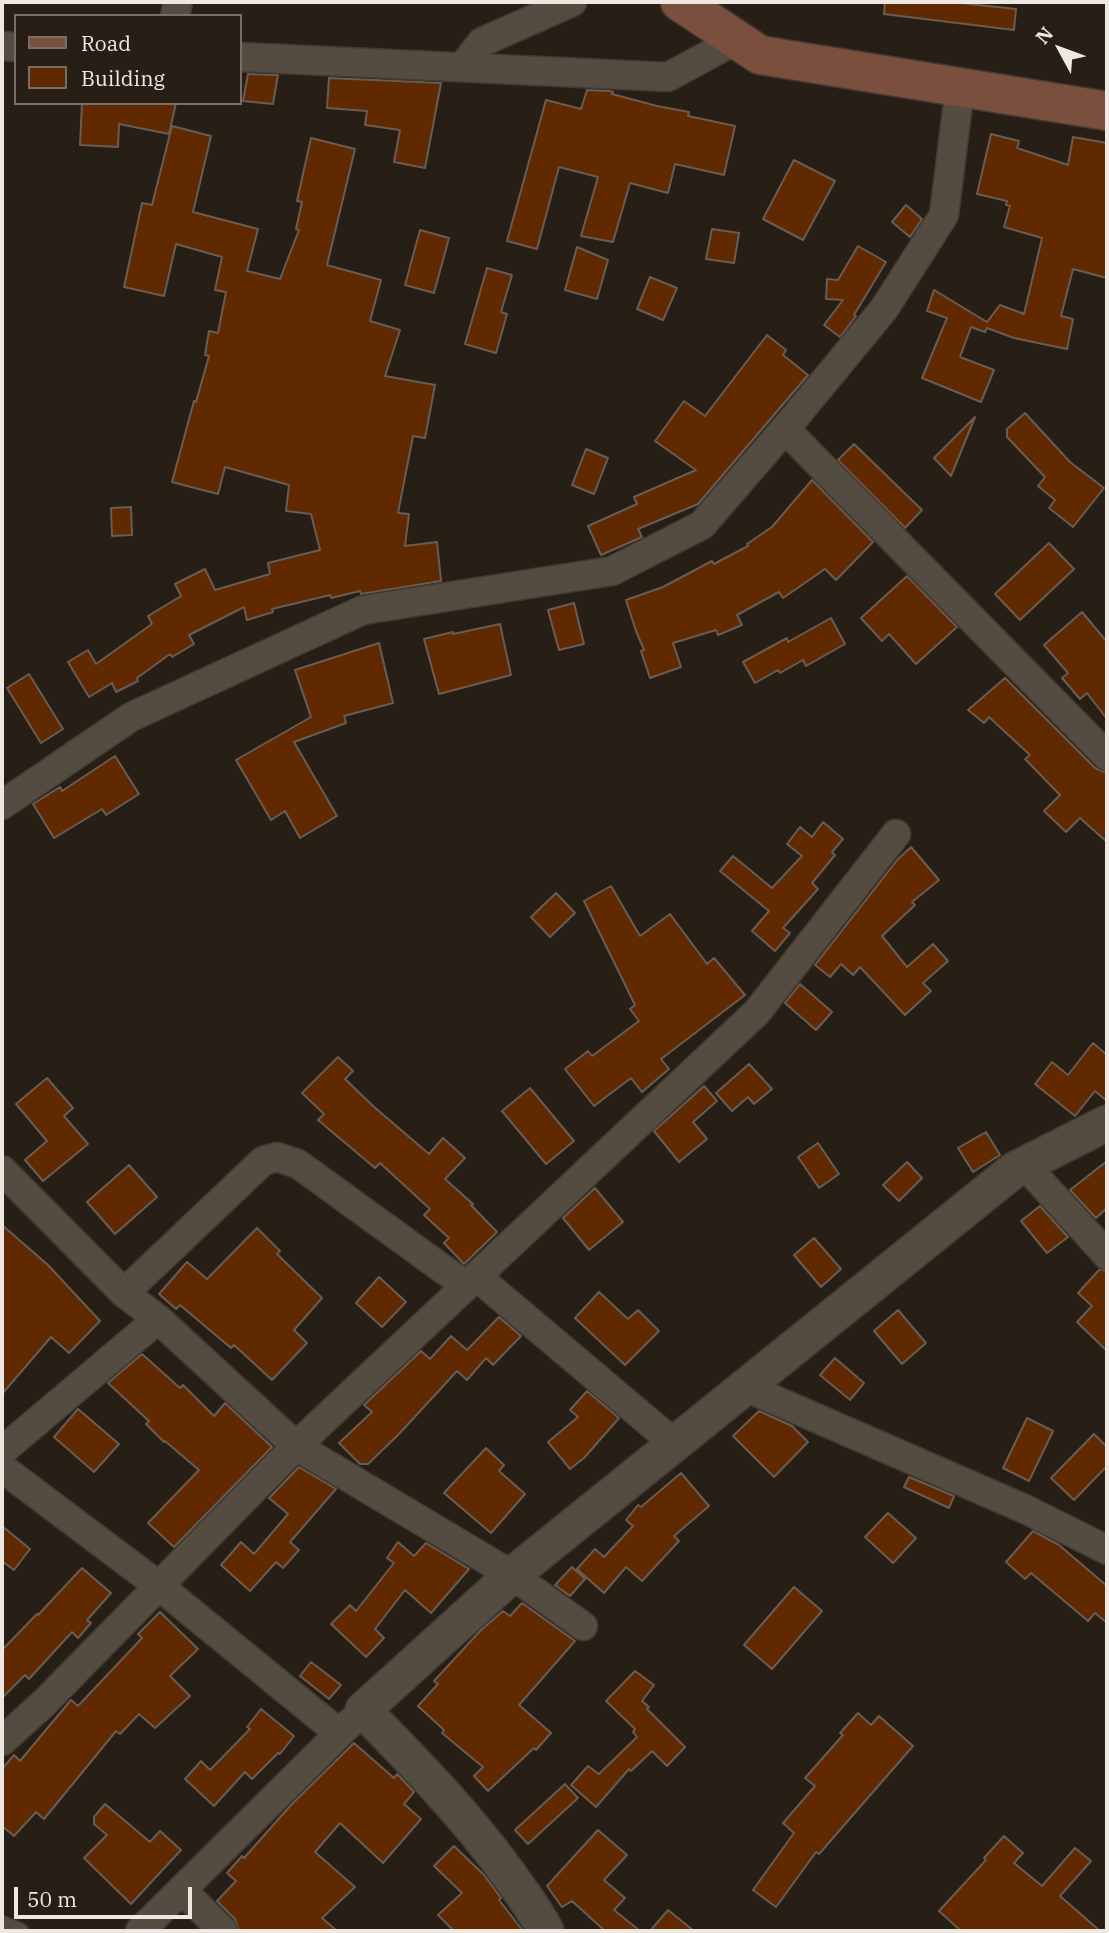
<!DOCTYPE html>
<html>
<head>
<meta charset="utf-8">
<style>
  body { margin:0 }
  #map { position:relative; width:1109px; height:1933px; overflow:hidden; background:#271f15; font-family:"IBM Plex Serif",serif }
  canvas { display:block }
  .frame { position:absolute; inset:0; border:4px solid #eee8e2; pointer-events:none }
  .legend { position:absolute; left:14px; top:14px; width:228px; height:91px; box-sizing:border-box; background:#271f15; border:2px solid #776f67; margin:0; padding:9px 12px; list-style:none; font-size:21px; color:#eee8e2 }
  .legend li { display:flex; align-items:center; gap:14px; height:35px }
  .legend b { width:35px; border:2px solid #776f67 }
  .north { position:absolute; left:1025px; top:14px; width:70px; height:70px; -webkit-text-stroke:5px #271f15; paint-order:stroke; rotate:311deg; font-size:19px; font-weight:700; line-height:28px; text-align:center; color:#eee8e2 }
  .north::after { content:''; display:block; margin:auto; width:24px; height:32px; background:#eee8e2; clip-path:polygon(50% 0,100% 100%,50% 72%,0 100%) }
  .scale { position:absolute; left:14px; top:1887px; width:178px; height:32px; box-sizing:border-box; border:4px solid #eee8e2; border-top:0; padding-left:9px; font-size:21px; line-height:24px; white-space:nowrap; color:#eee8e2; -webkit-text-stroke:5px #271f15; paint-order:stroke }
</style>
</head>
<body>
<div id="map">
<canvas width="1109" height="1933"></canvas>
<div class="frame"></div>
<ul class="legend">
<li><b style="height:9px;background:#7b4f3e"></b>Road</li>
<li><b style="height:19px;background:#602900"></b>Building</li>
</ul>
<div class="north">N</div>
<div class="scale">50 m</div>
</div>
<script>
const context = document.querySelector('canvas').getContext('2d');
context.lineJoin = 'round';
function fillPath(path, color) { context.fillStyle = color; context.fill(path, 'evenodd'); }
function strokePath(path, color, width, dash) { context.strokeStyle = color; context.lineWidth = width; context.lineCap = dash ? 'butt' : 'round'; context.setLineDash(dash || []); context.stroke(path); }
const building = new Path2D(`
  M885 2H951L1016 9 1014 30 884 14Z
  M248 74 278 75 273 104 243 101Z
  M329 78 441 83 425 168 394 162 400 130 365 125 367 111 327 108Z
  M587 90 609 91 613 92 612 94 657 106 689 112 688 116 735 126 724 175 675 164 668 193 630 183 613 242 581 236 598 177 559 167 537 249 507 241 546 100 581 109Z
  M82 103H176L169 134 119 124 118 147 80 145Z
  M172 126 211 136 193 212 258 229 247 271 280 279 299 230 296 229 302 202 297 201 311 138 355 149 327 265 381 280 370 321 400 330 385 376 435 385 425 438 413 436 398 513 409 514 405 546 437 542 441 581 361 594 360 591 331 598 330 595 272 609 273 612 247 620 244 607 189 635 194 644 172 657 170 654 137 678 138 681 116 692 112 683 89 697 68 662 88 650 96 664 152 624 148 616 181 596 175 584 205 569 215 590 270 574 268 563 320 550 311 514 286 511 289 485 225 467 218 494 172 482 194 401 196 402 209 356 205 355 209 331 218 333 226 292 215 290 222 257 176 244 164 296 124 287 142 203 152 205Z
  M991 134 1019 141 1017 148 1068 165 1073 137 1107 143V278L1073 269 1061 316 1073 319 1067 349 1014 338 987 328 985 332 971 327 960 357 994 370 981 402 922 378 947 318 927 311 934 290 987 322 1000 305 1024 314 1042 238 1004 227 1010 206 1006 205 1007 201 977 194Z
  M794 160 835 181 803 240 763 219Z
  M906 205 922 219 910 237 892 222Z
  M712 229 739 233 734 263 706 259Z
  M420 230 449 238 434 293 405 285Z
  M858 246 886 262 854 315 856 316 840 337 824 325 843 300 826 299 827 279 838 280Z
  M577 247 608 260 597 299 565 290Z
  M487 268 512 275 501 312 507 314 496 353 465 344Z
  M650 277 677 288 663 320 637 309Z
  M767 335 786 350 783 355 808 375 698 504 638 529 642 537 601 555 588 526 637 504 634 497 696 470 655 441 684 401 705 416Z
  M1025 413 1070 462 1104 488 1073 527 1049 508 1055 500 1038 486 1045 477 1007 437V429Z
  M975 417 951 476 934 458Z
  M854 444 922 510 905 528 838 460Z
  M586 449 608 458 594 494 572 485Z
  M812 480 873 542 836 580 825 569 783 598 779 592 737 615 742 625 718 635 716 630 673 643 681 667 650 678 641 651 644 650 636 631 626 600 663 587 712 561 714 564 748 546 747 544 772 527Z
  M131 507 132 535 112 536 111 508Z
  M1049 543 1074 569 1020 620 995 594Z
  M907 576 957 627 916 664 889 634 882 641 861 618Z
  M574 603 584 644 559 650 548 610Z
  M1082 612 1107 642V719L1087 693 1080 699 1062 678 1068 673 1044 645Z
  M831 618 845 644 806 666 803 660 780 673 778 670 755 683 743 662 787 638 788 642Z
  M500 624 511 675 439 694 424 639 453 632V634Z
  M379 643 393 703 344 716 346 723 294 742 337 816 300 838 285 811 271 820 236 760 311 717 295 670Z
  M29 674 63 729 41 743 7 688Z
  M1005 678 1095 768 1107 773V842L1080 818 1066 832 1044 811 1060 795 1025 759 1030 755 989 717 984 723 968 710Z
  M115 756 139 794 106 815 102 809 54 838 33 804 60 787 62 791Z
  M823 822 843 839 832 852 835 855 812 883 818 889 783 928 790 933 775 951 752 931 769 911 720 871 733 856 772 888 802 856 787 844 800 827 812 837Z
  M911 847 939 880 912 902 915 905 882 936 907 967 933 944 948 961 923 983 931 991 905 1015 860 967 853 975 841 964 830 977 815 965 898 859Z
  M611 886 640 936 670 914 707 964 714 958 745 995 661 1059 669 1069 642 1092 631 1078 594 1106 565 1069 588 1051 592 1056 639 1021 630 1009 635 1005 584 901Z
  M556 893 575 913 550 937 531 917Z
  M800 984 832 1012 816 1030 785 1003Z
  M1093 1043 1107 1055V1101L1095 1091 1075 1116 1035 1084 1052 1062 1068 1075Z
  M338 1057 353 1071 345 1079 373 1106 429 1154 443 1138 465 1158 445 1179 473 1204 471 1205 497 1232 464 1264 444 1243 449 1238 424 1215 430 1209 380 1163 375 1168 318 1120 324 1114 302 1093Z
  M749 1064 772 1089 754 1104 748 1097 732 1111 716 1093Z
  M47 1078 73 1108 64 1116 88 1144 43 1181 25 1160 47 1141 16 1104Z
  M704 1086 717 1101 693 1122 707 1139 679 1162 654 1131Z
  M530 1088 574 1141 546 1164 502 1111Z
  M986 1132 1000 1155 973 1172 958 1148Z
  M818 1143 839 1174 819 1188 798 1157Z
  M1107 1161V1208L1096 1218 1070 1190Z
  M907 1162 922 1178 899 1201 883 1185Z
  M129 1165 157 1197 115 1234 87 1202Z
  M595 1188 623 1222 589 1250 563 1218Z
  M1040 1206 1068 1237 1047 1253 1021 1221Z
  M2 1225 48 1265 100 1321 69 1353 51 1337 2 1394Z
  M257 1228 280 1251 277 1254 322 1298 294 1330 307 1343 272 1380 234 1345 231 1348 180 1305 176 1309 159 1294 187 1262 207 1279Z
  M814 1238 841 1269 821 1287 794 1255Z
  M1100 1269 1107 1271V1351L1077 1322 1092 1306 1078 1293Z
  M379 1277 406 1302 382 1327 356 1303Z
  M599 1292 628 1319 638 1310 659 1331 625 1365 575 1318Z
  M898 1310 926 1343 902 1364 874 1331Z
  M499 1317 521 1336 493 1365 486 1358 467 1380 457 1371 398 1435 368 1464H360L339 1443 372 1412 364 1405 421 1351 430 1359 451 1336 467 1350Z
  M142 1354 180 1388 183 1385 214 1416 225 1403 272 1447 174 1547 148 1523 199 1470 165 1441 164 1442 146 1424 149 1421 108 1383Z
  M835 1358 864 1383 850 1400 820 1375Z
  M587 1391 619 1418 584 1458 570 1469 548 1442 578 1417 570 1410Z
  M78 1409 119 1444 94 1472 54 1437Z
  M759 1411 792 1426 808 1442 774 1477 733 1436Z
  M1027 1418 1053 1431 1029 1481 1003 1468Z
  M1094 1434 1107 1447V1466L1074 1500 1051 1478Z
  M486 1448 504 1465 499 1471 525 1494 491 1533 444 1493Z
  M299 1467 336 1489 290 1542 299 1550 283 1568 276 1562 250 1591 221 1565 241 1542 254 1554 288 1514 269 1498Z
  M681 1473 709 1506 674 1536 679 1541 642 1581 626 1567 604 1593 577 1569 595 1549 604 1557 633 1526 626 1520 638 1505 641 1507Z
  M909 1477 954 1496 949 1508 904 1487Z
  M888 1513 916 1538 893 1563 865 1537Z
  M2 1526 30 1549 14 1570 2 1561Z
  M1033 1531 1059 1545 1107 1586V1623L1095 1613 1088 1621 1031 1573 1025 1579 1006 1562Z
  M398 1542 414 1556 426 1543 469 1569 431 1613 405 1590 375 1629 384 1638 366 1657 331 1624 350 1605 356 1611 394 1563 387 1558Z
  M572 1567 585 1579 570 1596 555 1585Z
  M82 1568 111 1593 87 1620 91 1623 78 1638 72 1632 29 1679 25 1675 2 1698V1650L37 1614 38 1615Z
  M794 1587 822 1611 772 1669 744 1645Z
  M522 1603 575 1641 519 1705 551 1733 536 1750 534 1748 488 1791 474 1776 483 1767 442 1733 444 1730 418 1706 438 1684 434 1681 481 1630 503 1611 510 1616Z
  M160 1612 198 1649 170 1676 190 1696 155 1728 139 1714 120 1734 116 1731 44 1819 36 1812 14 1836 2 1826V1769L14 1755 20 1761 71 1700 78 1706 142 1638 138 1634Z
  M311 1662 341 1685 329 1699 300 1676Z
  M635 1671 654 1685 642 1701 649 1707 647 1709 685 1747 667 1766 652 1751 631 1771 629 1769 596 1807 571 1785 588 1766 599 1774 637 1737 633 1732 635 1729 606 1701Z
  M261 1709 294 1736 280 1754 278 1753 252 1779 245 1772 214 1806 185 1779 201 1761 210 1770 250 1729 247 1727Z
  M858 1713 871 1725 879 1716 913 1746 819 1854 816 1852 776 1907 753 1890 794 1833 783 1823 815 1786 805 1778 843 1735 840 1733Z
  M354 1743 394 1778 397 1774 414 1792 404 1804 421 1819 383 1863 340 1823 315 1852 355 1887 322 1918 337 1931H239L235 1919 217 1901 236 1881 227 1873 242 1856 244 1858 291 1805Z
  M565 1784 578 1798 528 1844 515 1830Z
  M105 1804 150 1842 160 1831 181 1850 131 1904 84 1858 107 1835 94 1824V1817Z
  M598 1830 627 1855 604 1880 625 1898 614 1910 640 1931H605L572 1901 562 1907 547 1886Z
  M1004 1836 1023 1853 1014 1863 1042 1886 1075 1848 1091 1861 1060 1896 1100 1931H961L939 1911 986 1860 984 1858Z
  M454 1846 484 1875 501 1898 499 1900 523 1931H454L438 1915 462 1893 434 1866Z
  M668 1910 694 1931H650Z`);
fillPath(building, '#602900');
strokePath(building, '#695c54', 2);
const service = new Path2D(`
  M2 1923 21 1931`);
const minor = new Path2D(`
  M175 16 178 2
  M2 46 16 47
  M240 57 668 77 736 40
  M462 67 482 42 572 2
  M785 429 1107 756
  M2 805 131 717 363 610 612 571 702 525 790 423 884 309 944 215 960 87
  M1025 1165 1107 1255
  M2 1170 124 1293 158 1319 296 1446 512 1575 583 1626
  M476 1276 675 1444
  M124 1293 263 1161 277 1157 298 1164 465 1285
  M745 1387 1027 1510 1107 1550
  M2 1451 158 1319
  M2 1468 159 1586 339 1733
  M2 1741 44 1703 296 1446 757 1012 896 834
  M182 1890 223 1931
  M140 1931 351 1722`);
const tertiary = new Path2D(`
  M546 1931C535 1910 521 1892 507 1872 464 1813 414 1762 363 1710L512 1575 1014 1170 1107 1123`);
const secondary = new Path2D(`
  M680 2 760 55 1107 111`);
strokePath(service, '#413a34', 17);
strokePath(minor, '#413a34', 31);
strokePath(tertiary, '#413a34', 38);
strokePath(secondary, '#413a34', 41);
strokePath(service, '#554c41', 14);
strokePath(minor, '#554c41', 28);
strokePath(tertiary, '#554c41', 35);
strokePath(secondary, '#7b4f3e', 38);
</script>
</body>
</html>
